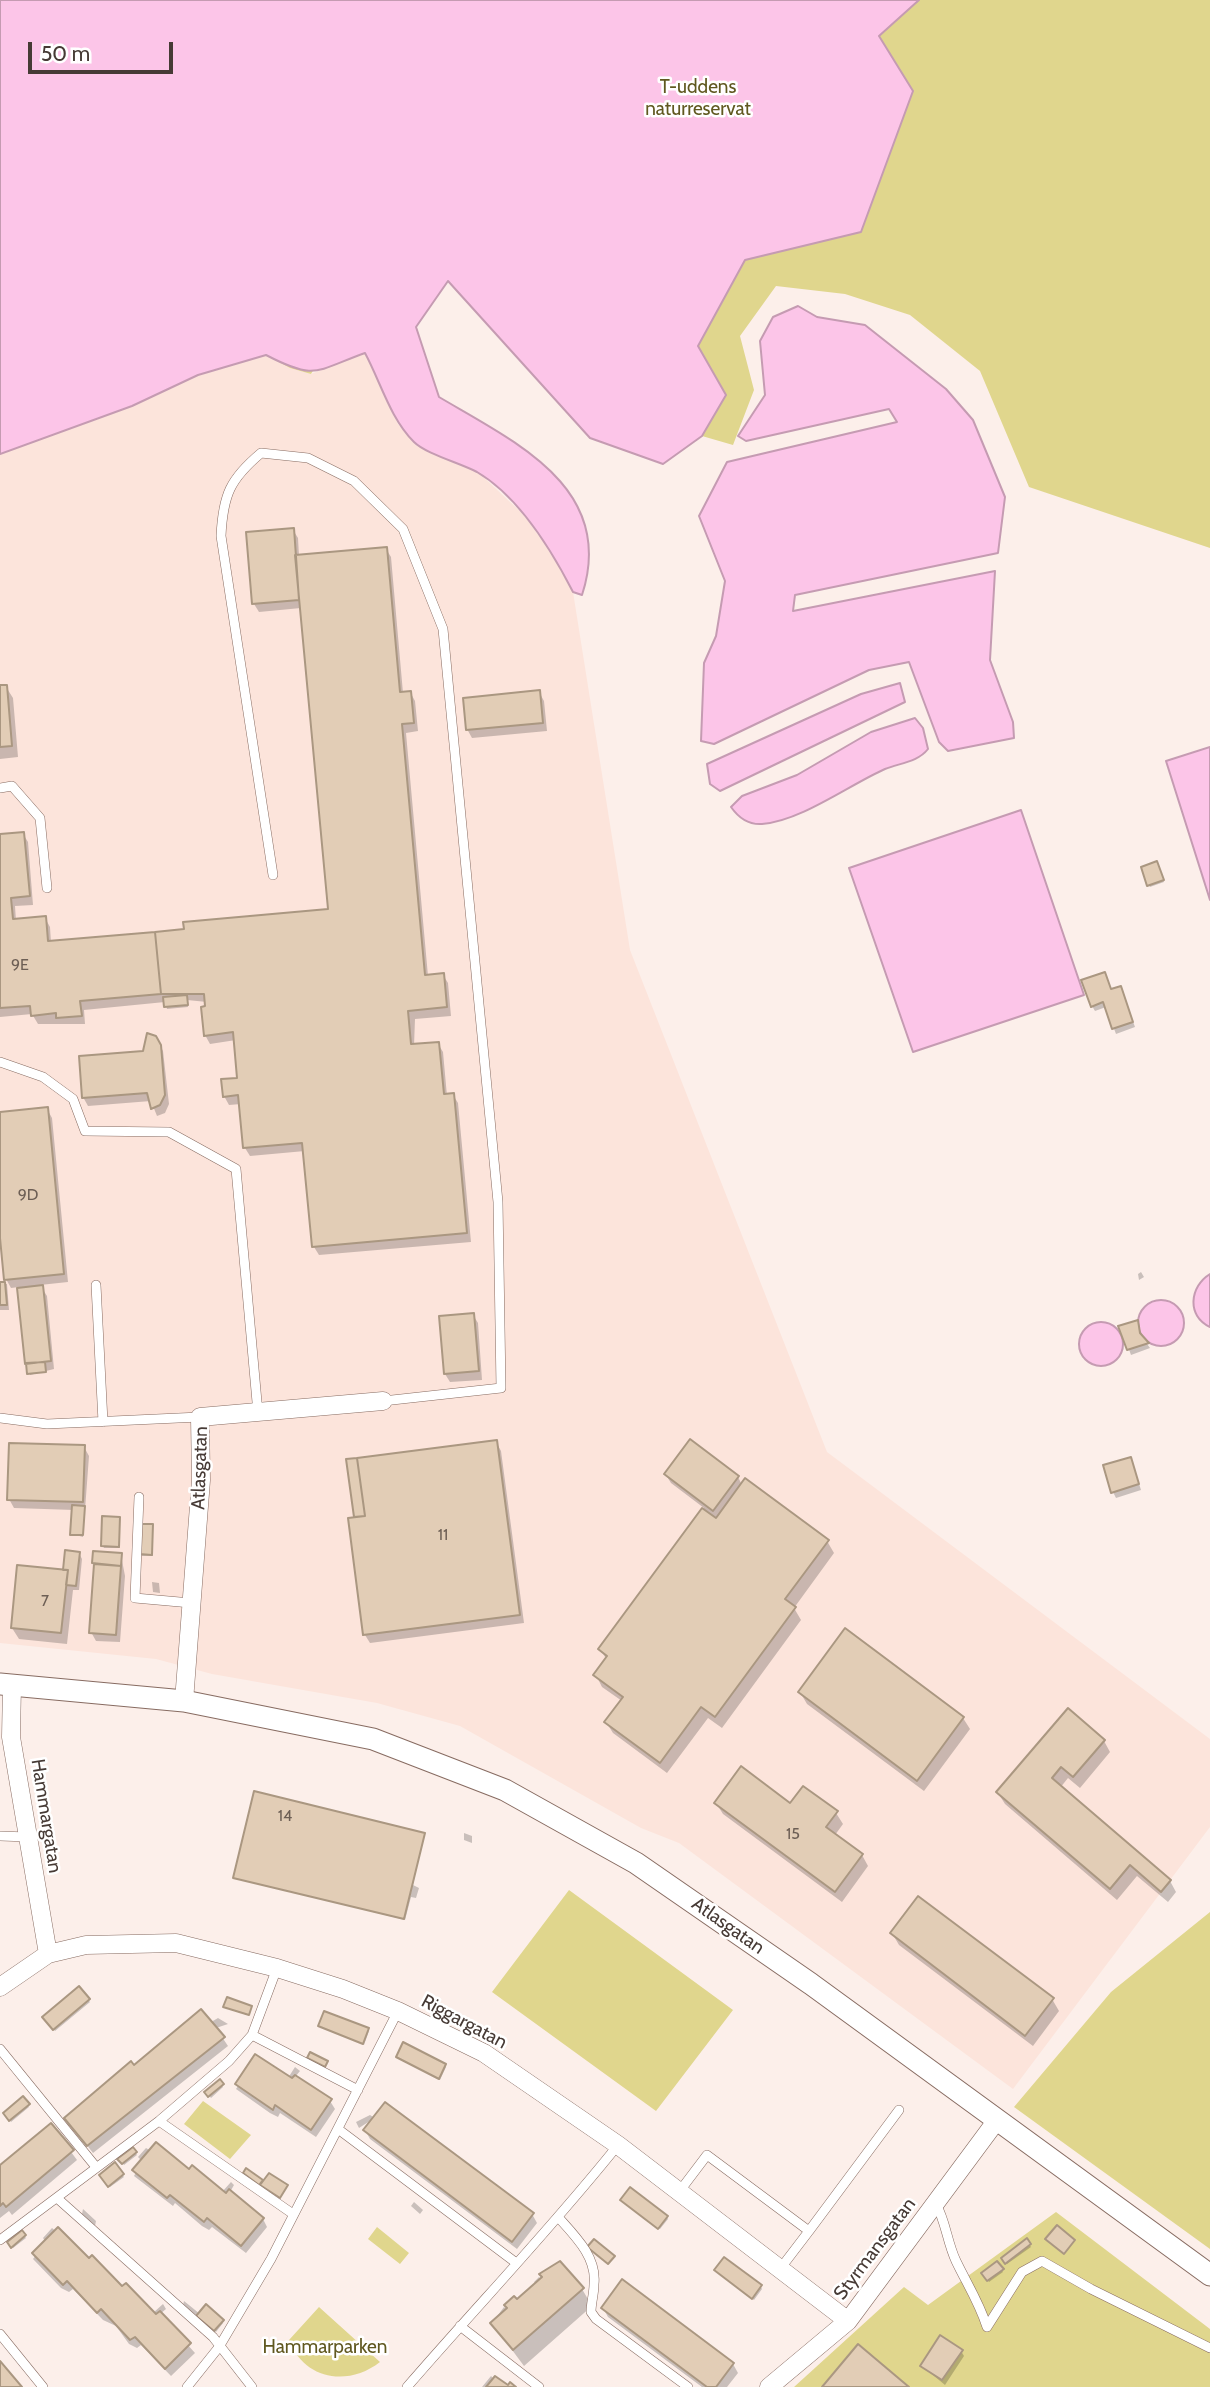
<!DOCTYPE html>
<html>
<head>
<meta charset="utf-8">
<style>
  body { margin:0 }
  #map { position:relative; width:1210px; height:2387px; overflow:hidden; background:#fcefea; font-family:Cabin,sans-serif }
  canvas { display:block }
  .scale { position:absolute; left:28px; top:42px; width:145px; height:32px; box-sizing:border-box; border:4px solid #463a35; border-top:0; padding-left:9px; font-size:21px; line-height:24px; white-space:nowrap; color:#463a35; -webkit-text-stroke:5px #fff; paint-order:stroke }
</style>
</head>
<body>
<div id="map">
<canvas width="1210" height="2387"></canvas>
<div class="scale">50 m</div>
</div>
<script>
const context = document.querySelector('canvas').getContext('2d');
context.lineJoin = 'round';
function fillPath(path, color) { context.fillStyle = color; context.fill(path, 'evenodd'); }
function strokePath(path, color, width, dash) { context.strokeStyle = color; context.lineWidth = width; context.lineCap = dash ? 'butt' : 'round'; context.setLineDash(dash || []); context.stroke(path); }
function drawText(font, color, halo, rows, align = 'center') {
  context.font = font + ' Cabin,sans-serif'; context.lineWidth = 5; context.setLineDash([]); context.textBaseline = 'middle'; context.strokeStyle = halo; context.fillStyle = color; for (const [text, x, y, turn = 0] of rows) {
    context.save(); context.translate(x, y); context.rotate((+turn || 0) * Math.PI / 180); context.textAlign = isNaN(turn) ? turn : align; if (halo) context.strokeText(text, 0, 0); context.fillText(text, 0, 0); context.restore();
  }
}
fillPath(new Path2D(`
  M366 353 398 424 416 445 479 473 524 515 558 563 573 592 630 950 827 1452 1210 1739V1827L1013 2089 679 1843 641 1828 460 1726 377 1703 212 1674 156 1659 0 1643V454L132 406 198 375 266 355 290 368 311 374Z`), '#fce4db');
fillPath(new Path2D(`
  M568 0H1210V548L1029 487 980 371 910 315 845 294 776 286 740 336 754 390 733 445 702 436 663 464 590 438 448 281 416 327 439 397 353 304 311 374 290 368 266 355 198 375 132 406Z
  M569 1890 733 2010 656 2111 492 1992Z
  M1210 1912V2249L1014 2107 1111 1992Z
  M203 2101 251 2135 230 2159 184 2124Z
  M1056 2212 1210 2329V2387H794L904 2287 928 2305Z
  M377 2227 409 2253 400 2264 368 2239Z
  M319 2307 380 2362C348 2387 304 2380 289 2340Z`), '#e0d68d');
const water = new Path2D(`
  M0 0H919L879 36 913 91 861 232 745 260 698 346 726 395 702 436 663 464 590 438 448 281 416 327 439 397C515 442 617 488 582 595L573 592C552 551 518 496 477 472 460 463 426 454 414 442 390 418 381 383 365 353 315 371 316 381 266 355L198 375 132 406 0 454Z
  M798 306 817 317 865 325 946 389 973 420 1005 497 998 553 795 595 793 611 995 571 990 660 1013 722 1014 738 948 751 939 742 909 662 869 670 714 744 701 741 704 663 716 636 725 581 699 516 727 462 897 422 889 409 746 441 738 436 765 395 760 341 773 317Z
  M900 683 905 702 720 791 710 784 707 764 861 694Z
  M915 718 923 728 928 749C918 762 900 763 885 769 849 785 801 821 762 824 748 825 738 817 731 807L742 796 797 775 871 732Z
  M1210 747V900L1166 761Z
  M1021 810 1084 995 913 1052 849 868Z
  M1210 1274V1327C1186 1316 1190 1286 1210 1274Z
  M1138 1323a23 23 0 1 1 46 0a23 23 0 1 1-46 0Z
  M1079 1344a22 22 0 1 1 44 0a22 22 0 1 1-44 0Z`);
fillPath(water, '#fcc5e8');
strokePath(water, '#c59bb2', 2);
fillPath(new Path2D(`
  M293 530 298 538 299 556 386 549 391 557 403 693 410 692 415 701 418 731 406 733 428 976 443 975 448 983 451 1016 415 1019 414 1046 438 1044 443 1052 447 1096 453 1095 458 1103 471 1242 319 1255 314 1247 305 1151 250 1156 245 1148 241 1104 229 1105 224 1096 239 1079 236 1040 210 1044 205 1035 207 1002 187 1000 188 1007 167 1009 165 1002 84 1010 85 1024H38L32 1014 0 1017V836L23 834 28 842 33 905 15 906 16 921 45 918 50 927 51 943 186 931 330 911 301 608 259 612 254 604Z
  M0 687H6L13 698 18 757 0 759Z
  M539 692 544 701 547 731 472 738 467 729Z
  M1158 865 1164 882 1150 887 1143 868Z
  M1104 974 1112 991 1123 993 1135 1027 1116 1034 1106 1007 1095 1011 1092 1006Z
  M158 1042 163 1051 169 1104 165 1113 157 1116 151 1101 88 1106 83 1097Z
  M47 1109 52 1118 68 1282 40 1285 47 1296 54 1369 30 1375 19 1287 11 1288 6 1279 0 1219V1113Z
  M1141 1272 1144 1277 1139 1280 1138 1274Z
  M0 1284H7L9 1310H0Z
  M473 1315 478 1323 482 1380 450 1382 445 1374Z
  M1137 1322 1142 1337 1150 1348 1131 1355 1121 1327Z
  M496 1442 501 1451 524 1623 370 1643 365 1635 356 1516Z
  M84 1447 89 1456 83 1537 72 1534 74 1510 14 1508 9 1499Z
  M1133 1464 1141 1490 1116 1498 1113 1492Z
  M666 1475 738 1477 742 1485 827 1541 834 1553 794 1608 801 1620 722 1728 708 1718 667 1773 613 1733 606 1722 622 1701 602 1687 596 1675 607 1660 600 1649 704 1508 671 1483Z
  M119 1518 120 1548H104L103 1546Z
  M152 1526 153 1556H142L141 1554Z
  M79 1553 82 1559 79 1590H73L67 1644 19 1639 12 1628Z
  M121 1555 125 1576 120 1642 96 1641 91 1632 94 1563Z
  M152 1582 159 1583 160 1593 153 1592Z
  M800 1692 963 1718 970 1729 924 1791 807 1704Z
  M1104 1741 1110 1752 1080 1788 1068 1778 1060 1788 1170 1881 1176 1892 1168 1902 1137 1876 1117 1900 1005 1804 998 1793Z
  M716 1803 791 1805 836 1813 843 1824 835 1835 862 1855 868 1866 842 1902 723 1814Z
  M464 1833 472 1836V1843L464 1840Z
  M424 1834 413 1885 419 1888 416 1898 411 1897 405 1920 234 1877Z
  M892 1933 1052 1999 1059 2011 1033 2046 899 1945Z
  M79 1989 90 2002 55 2031 44 2018Z
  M218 2018 228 2024 216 2028 228 2046 93 2153 66 2118 134 2067Z
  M320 2026 368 2029 369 2031 364 2045Z
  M398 2057 445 2065 446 2067 440 2080Z
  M295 2067 300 2071 295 2077 330 2101 335 2109 316 2137 280 2113 278 2117 270 2113 236 2089 238 2086 288 2078Z
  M219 2082 223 2087 211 2098 207 2093Z
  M23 2098 29 2107 11 2122 5 2113Z
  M370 2115 532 2214 537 2223 517 2249 370 2139 365 2130 373 2119 359 2128 356 2122Z
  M51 2125 77 2160 12 2215 9 2211 0 2218V2167Z
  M146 2148 222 2192 231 2182 234 2185 230 2192 263 2219 267 2227 246 2253 212 2227 209 2230 202 2226 175 2203 173 2206 134 2176 142 2161 138 2157Z
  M133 2149 137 2155 124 2165 120 2159Z
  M114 2165 124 2177 110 2187 101 2176Z
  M414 2202 423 2210 420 2214 411 2206Z
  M623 2202 667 2217 668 2219 660 2229Z
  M83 2209 96 2221 95 2226 82 2214Z
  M52 2228 153 2313 163 2304 166 2309 160 2314 195 2353 171 2376 141 2345 137 2348 129 2344 116 2326 103 2320 73 2289 69 2292 61 2288 33 2259 46 2242 43 2238Z
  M22 2233 26 2238 13 2248 9 2243Z
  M1026 2240 1031 2247 1007 2264 1003 2258Z
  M997 2263 1003 2272 989 2282 983 2273Z
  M716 2270 761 2287 762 2289 754 2300Z
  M539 2277 543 2282 582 2289 592 2306 524 2366 492 2323 504 2307 509 2312 536 2285 534 2282Z
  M184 2301 200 2314 223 2323 216 2332 183 2305Z
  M603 2308 733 2364 738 2373 727 2387H702L608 2317Z
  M961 2351 964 2356 945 2385 922 2366Z
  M491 2376 494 2379 512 2387H482Z`), '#0003');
const building = new Path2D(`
  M294 528 299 600 252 604 246 532Z
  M387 547 400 692 411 691 414 723 402 724 425 975 444 973 447 1007 408 1011 411 1044 439 1042 444 1094 454 1093 467 1233 312 1247 302 1143 243 1148 238 1095 223 1097 221 1079 237 1078 233 1032 204 1036 201 1007 205 1006 204 994H161L155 932 184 929 183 922 328 909 295 555Z
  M0 685H7L12 746 0 747Z
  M540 690 543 723 466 730 463 698Z
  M24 832 30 896 11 898 13 919 46 916 48 941 155 932 161 994 80 1001 82 1016 56 1018V1013L31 1016 30 1006 0 1008V834Z
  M1157 861 1164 880 1147 886 1141 867Z
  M1105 972 1111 989 1121 986 1133 1022 1112 1029 1103 1002 1091 1007 1081 980Z
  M187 995 188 1005 164 1007 163 997Z
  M147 1033 156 1036 161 1045 165 1095 160 1105 151 1109 147 1093 82 1098 79 1056 143 1051Z
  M48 1107 64 1274 4 1280 0 1238V1112Z
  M0 1282H5L7 1305H0Z
  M43 1285 51 1361 25 1364 17 1288Z
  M474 1313 479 1371 444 1374 439 1316Z
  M1138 1320 1140 1333 1149 1343 1127 1350 1118 1326Z
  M45 1362 46 1372 27 1374 26 1363Z
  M690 1439 739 1476 713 1511 664 1474Z
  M497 1440 520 1615 363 1635 348 1518 365 1516 357 1458Z
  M9 1443 85 1445 83 1502 7 1500Z
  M1131 1457 1139 1484 1111 1493 1103 1465Z
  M357 1458 365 1516 354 1517 346 1459Z
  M745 1478 829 1540 785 1599 796 1607 715 1717 701 1707 660 1763 604 1722 623 1697 593 1675 607 1656 598 1649 702 1508 716 1518Z
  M72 1505 85 1506 83 1535H70Z
  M102 1516 120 1517 119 1547 101 1546Z
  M140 1524H153L152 1555 139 1554Z
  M65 1550 80 1552 76 1586 66 1585 68 1570H63Z
  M93 1551 122 1553 121 1566 92 1563Z
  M94 1564 121 1566 116 1635 89 1633Z
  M17 1565 68 1570 61 1633 11 1628Z
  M845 1628 964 1717 917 1781 798 1692Z
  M1068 1708 1105 1740 1073 1777 1061 1767 1052 1778 1171 1880 1161 1892 1130 1865 1110 1889 996 1792Z
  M741 1766 790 1803 803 1786 838 1811 826 1827 863 1854 835 1892 714 1803Z
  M254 1791 425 1833 404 1919 233 1878Z
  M918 1896 1054 1998 1025 2036 890 1933Z
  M79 1986 90 1999 53 2030 42 2017Z
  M227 1997 252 2006 249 2015 223 2007Z
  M201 2009 225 2037 87 2146 64 2118 131 2061 134 2065Z
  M324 2011 369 2028 363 2044 318 2026Z
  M403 2042 446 2064 439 2079 396 2057Z
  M310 2052 328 2061 325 2067 307 2058Z
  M255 2054 292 2078 295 2075 332 2099 311 2130 275 2105 273 2110 235 2084Z
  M220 2079 224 2084 208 2097 204 2092Z
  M23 2096 30 2104 9 2121 3 2113Z
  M385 2102 534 2213 512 2242 363 2130Z
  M51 2123 74 2150 6 2207 3 2203 0 2206V2165Z
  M156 2142 189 2169 192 2165 226 2193 229 2189 264 2218 241 2246 207 2218 204 2222 170 2195 167 2198 132 2170Z
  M133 2147 137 2152 122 2164 117 2159Z
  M115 2162 124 2174 108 2187 99 2175Z
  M246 2168 263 2180 259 2185 243 2173Z
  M269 2173 288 2185 280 2198 260 2185Z
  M630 2187 668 2216 658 2229 620 2200Z
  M1057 2225 1075 2240 1064 2254 1045 2239Z
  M58 2227 89 2258 92 2255 122 2286 126 2283 156 2314 160 2311 191 2343 165 2369 135 2337 130 2340 101 2309 97 2313 67 2281 63 2285 32 2253Z
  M22 2230 26 2235 11 2248 7 2242Z
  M1027 2238 1031 2244 1005 2264 1001 2258Z
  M594 2239 615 2256 608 2264 587 2247Z
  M724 2257 762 2285 752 2299 714 2270Z
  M560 2261 584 2288 513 2350 490 2323 507 2308 504 2305 514 2296 517 2299 542 2277 539 2274Z
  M997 2261 1004 2269 987 2281 981 2273Z
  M622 2279 734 2363 716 2387H707L601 2308Z
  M206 2304 224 2320 214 2331 196 2316Z
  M940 2335 963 2350 942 2380 920 2366Z
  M858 2344 909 2387H822Z
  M0 2361 22 2387H0Z
  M495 2376 508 2385 510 2382 516 2387H486Z`);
fillPath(building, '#e2cdb6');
strokePath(building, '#aa9781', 2);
const service = new Path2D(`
  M0 788 12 786 40 818 47 888
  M273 875 221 536C223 495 230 479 261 453L308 458 354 481 403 529 443 629 498 1202 501 1388 383 1401
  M0 1062 43 1077 73 1099 85 1131 169 1132 236 1169 258 1413
  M96 1285 103 1422
  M0 1418 47 1424 200 1417
  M139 1497 135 1598 191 1603
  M0 1836 28 1837
  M252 2035 358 2090
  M0 2049 96 2167
  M159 2121 293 2214
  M338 2129 515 2262
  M679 2192 707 2155 809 2231 780 2269
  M57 2198 213 2337 252 2387
  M936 2204C946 2222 947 2242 956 2261 967 2284 979 2302 987 2327L1022 2272 1042 2261 1091 2289 1210 2348
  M558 2217C575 2236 597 2257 594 2284 594 2294 591 2303 591 2312L596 2319 688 2387
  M809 2231 899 2110
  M0 2240 159 2121 229 2061 252 2035 277 1968
  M460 2326 539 2387
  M0 2334 43 2387
  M187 2387 219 2347 271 2259 398 2011
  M407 2387C477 2306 551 2229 618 2145`);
const minor = new Path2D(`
  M12 1685 11 1737 48 1954
  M184 1701 201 1480 200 1417 383 1401
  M0 1987 48 1954 86 1945 176 1943 277 1968 343 1989 398 2011 484 2053 618 2145 848 2321
  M769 2387 848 2321 997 2120`);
const tertiary = new Path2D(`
  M0 1684 184 1701 373 1739 505 1790 636 1863 811 1984 1210 2275`);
strokePath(service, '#876b61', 10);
strokePath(minor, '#876b61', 19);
strokePath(tertiary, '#876b61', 23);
strokePath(service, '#fff', 9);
strokePath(minor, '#fff', 18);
strokePath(tertiary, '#fff', 21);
drawText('16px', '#6d5f55', null, [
  ["9E",20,965],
  ["9D",28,1195],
  ["11",443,1535],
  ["7",45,1601],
  ["14",285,1816],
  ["15",793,1834]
]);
drawText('19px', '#605820', '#fff', [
  ["T-uddens",698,87],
  ["naturreservat",698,109],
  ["Hammarparken",325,2347]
]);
drawText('19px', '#463a35', '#fff', [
  ["Atlasgatan",200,1468,-88],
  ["Hammargatan",46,1816,81],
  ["Atlasgatan",728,1926,35],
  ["Riggargatan",464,2022,28],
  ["Styrmansgatan",875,2249,-53]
]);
</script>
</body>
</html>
